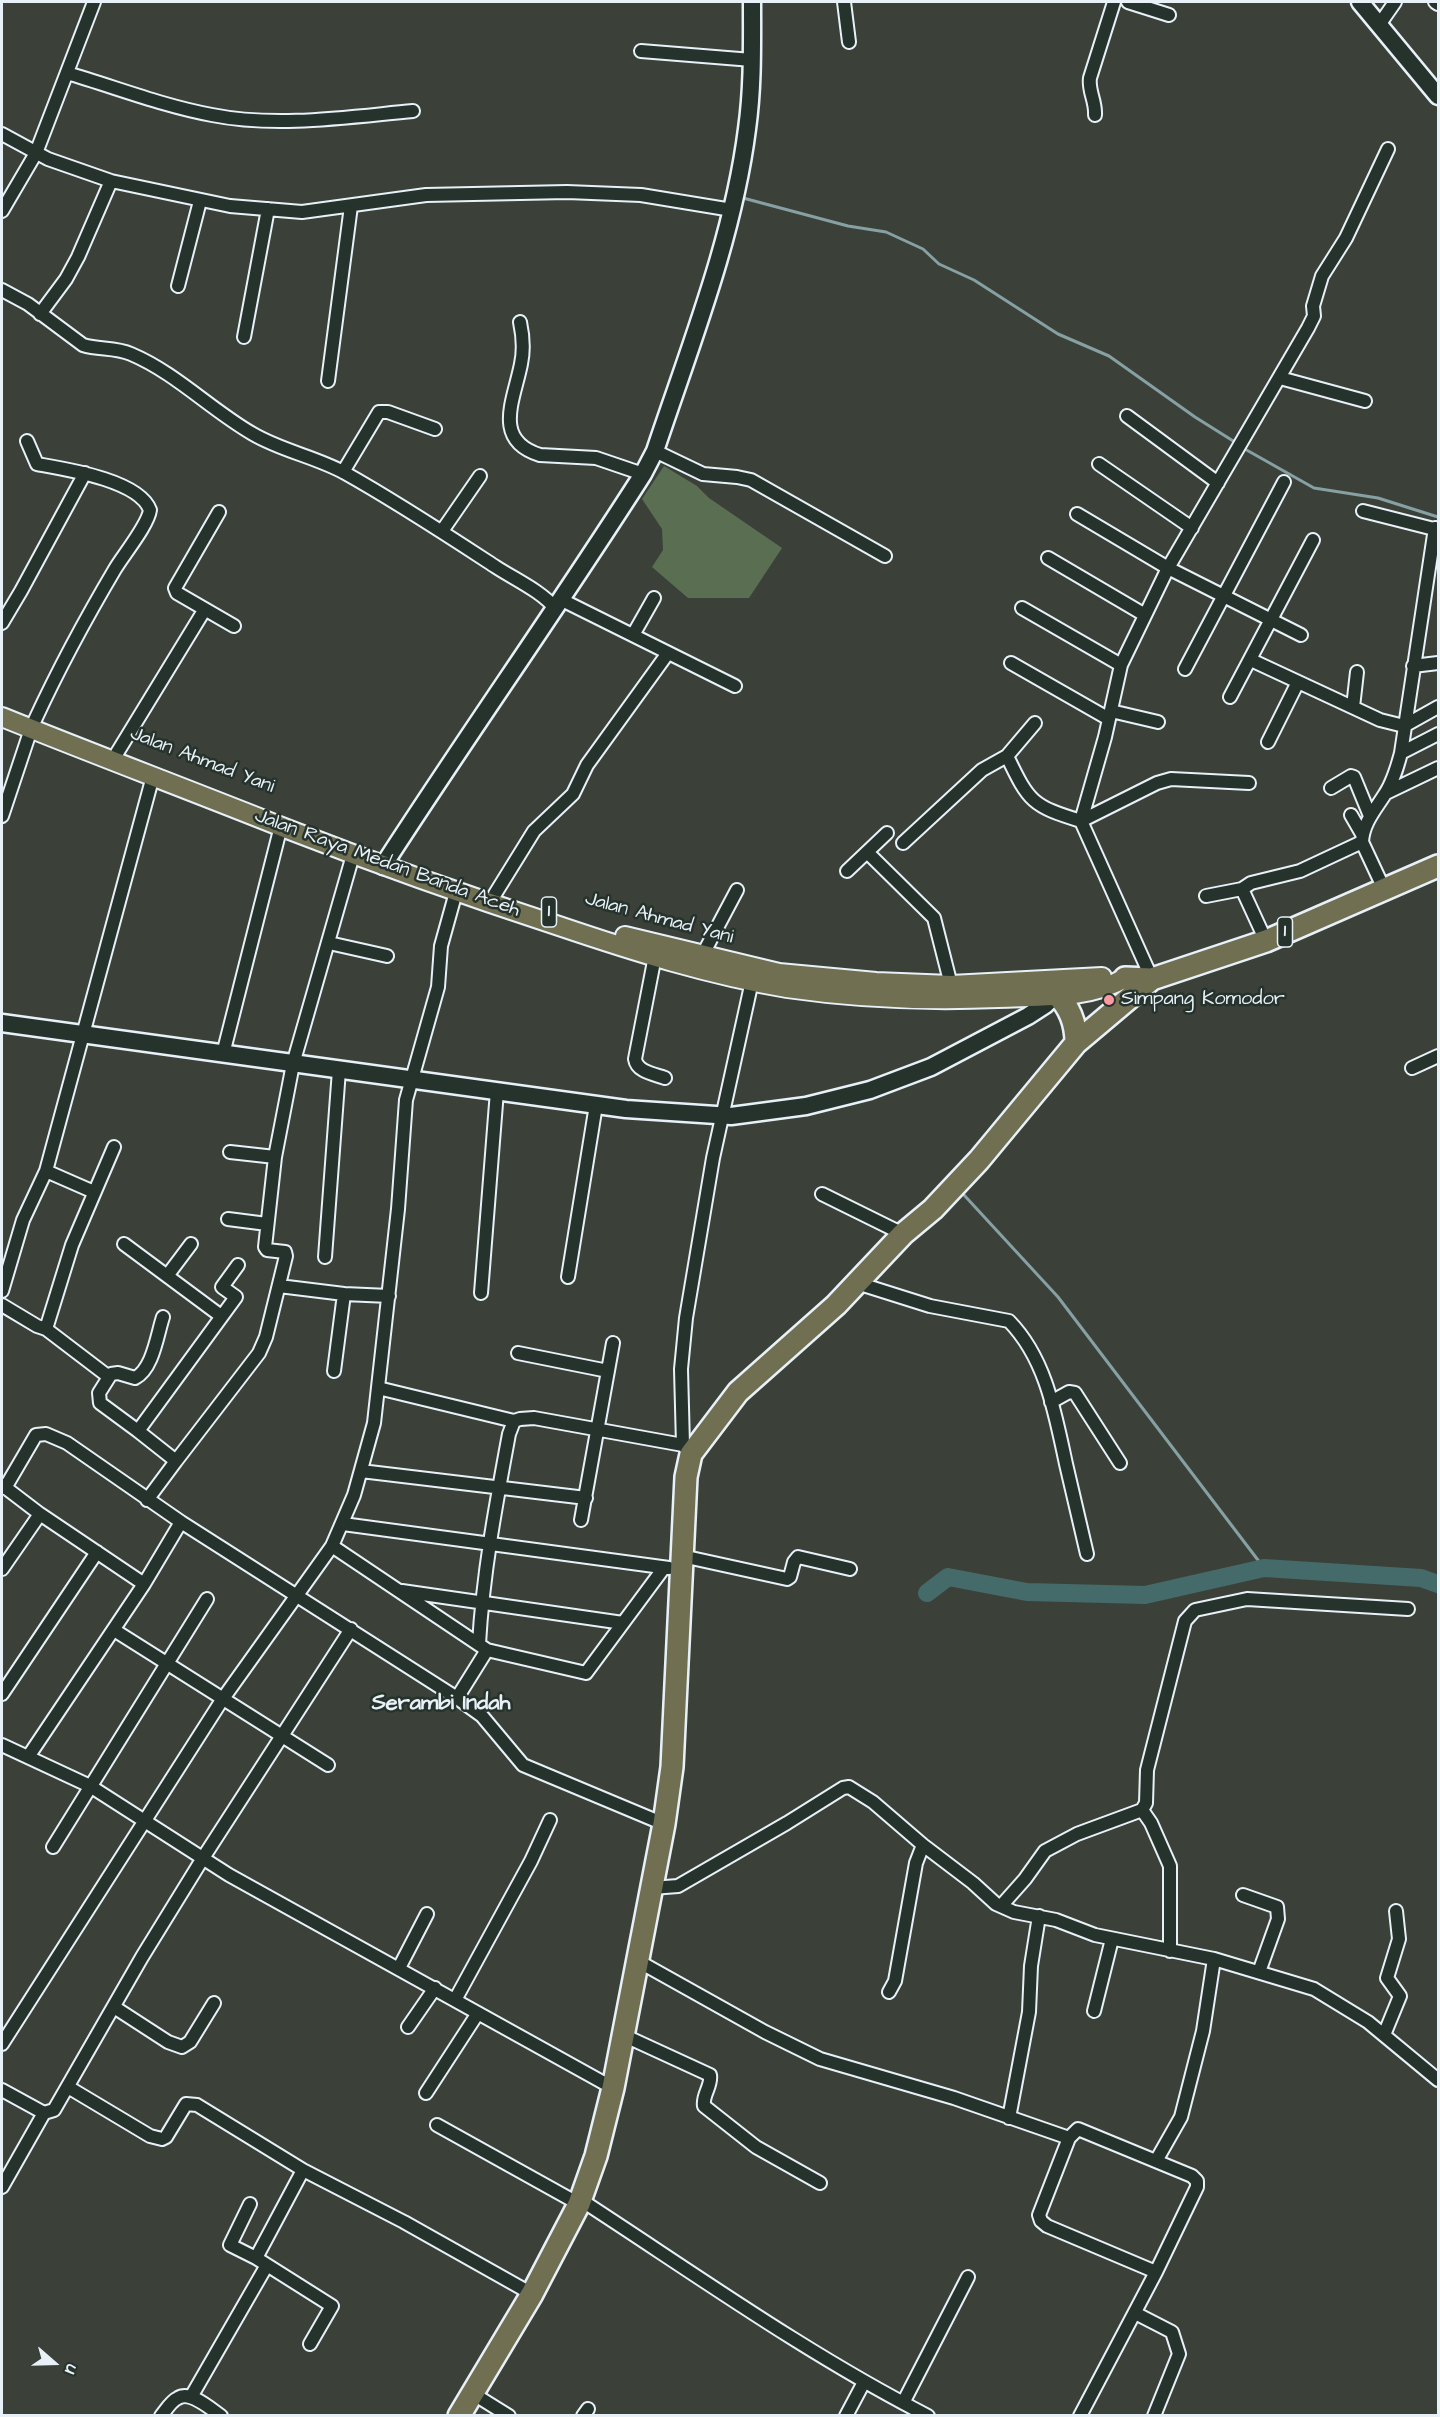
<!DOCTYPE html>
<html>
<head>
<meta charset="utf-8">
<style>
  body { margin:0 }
  #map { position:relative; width:1440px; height:2417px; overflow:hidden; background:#3b4139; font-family:"Architects Daughter",sans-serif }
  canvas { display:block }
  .frame { position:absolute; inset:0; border:3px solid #e8f1f8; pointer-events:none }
  .north { position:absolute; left:24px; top:2333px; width:60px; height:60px; -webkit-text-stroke:4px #26332d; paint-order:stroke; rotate:110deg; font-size:16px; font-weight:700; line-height:24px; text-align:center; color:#e8f1f8 }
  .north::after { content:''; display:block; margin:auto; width:21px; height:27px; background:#e8f1f8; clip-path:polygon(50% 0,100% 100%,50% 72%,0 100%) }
</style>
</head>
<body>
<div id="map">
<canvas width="1440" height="2417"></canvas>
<div class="frame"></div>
<div class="north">U</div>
</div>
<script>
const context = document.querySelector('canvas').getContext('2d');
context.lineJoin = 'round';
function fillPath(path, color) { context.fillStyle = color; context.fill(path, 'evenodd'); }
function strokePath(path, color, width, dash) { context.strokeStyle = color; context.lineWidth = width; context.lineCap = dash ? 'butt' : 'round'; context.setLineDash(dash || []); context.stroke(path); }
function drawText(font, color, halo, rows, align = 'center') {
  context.font = font + ' "Architects Daughter",sans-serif'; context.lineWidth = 5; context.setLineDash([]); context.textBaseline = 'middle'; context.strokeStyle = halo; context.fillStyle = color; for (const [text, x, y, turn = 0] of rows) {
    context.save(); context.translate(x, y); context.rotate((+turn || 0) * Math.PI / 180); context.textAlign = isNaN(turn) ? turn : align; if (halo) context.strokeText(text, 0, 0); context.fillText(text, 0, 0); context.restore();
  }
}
fillPath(new Path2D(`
  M664 466 697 486 709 498 782 548 749 598H688L652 567 663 550 662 529 642 499Z`), '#5a6e52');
strokePath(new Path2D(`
  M743 198 848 226 886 232 923 249 939 264 974 280 1058 334 1109 356 1195 417 1238 444
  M1243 448 1314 488 1378 498 1438 517
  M964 1195 1058 1297 1264 1568`), '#86a0a3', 3);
strokePath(new Path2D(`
  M927 1593 948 1577 1027 1592 1145 1595 1264 1568 1421 1578 1438 1584`), '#456a6a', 18);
const street = new Path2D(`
  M844 2 849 42
  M1128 2 1169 15
  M1435 2 1438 4
  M1379 25 1395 2
  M641 51 752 60
  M67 73C115 87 163 106 212 115 277 128 348 117 413 111
  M1095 115C1096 101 1088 91 1090 78L1114 2
  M2 134 48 159 111 181 230 206 302 212 426 195 567 192 641 195 732 210
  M2 211 36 153 94 2
  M178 286 200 201
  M2 290 28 304 83 345C99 350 115 347 131 354 176 373 211 410 253 434 282 451 316 457 345 473 397 502 447 535 496 567 516 580 541 591 556 609
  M40 314 66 279 78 257 111 181
  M520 322C523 336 524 350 521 364 514 400 492 440 540 455L596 458 643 474
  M244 337 268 209
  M1280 378 1365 401
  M328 381 351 206
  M1127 416 1218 483
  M27 441 37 464C65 469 139 480 150 510 148 525 124 554 115 569 86 618 59 668 35 720
  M655 451 703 474 737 477 751 480 885 556
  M1099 464 1192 528
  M343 472 379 412H388L435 429
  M1363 511 1438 530
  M219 512 175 588 177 593 234 626
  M1077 514 1168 568 1301 635
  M442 531 480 476
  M1048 558 1145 615
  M562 600 735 686
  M1022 608 1121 665
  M2 623 21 591 85 473
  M633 635 654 598
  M1251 660 1380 720 1404 726 1438 707
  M1011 663 1109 719
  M1413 666 1438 663
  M1185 669 1284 482
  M1230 697 1313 540
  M1353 707 1357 672
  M1111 711 1158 722
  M1268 742 1298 682
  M117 753 205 609
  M1401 753 1438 734
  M1007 756C1029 802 1032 806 1081 821L1157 783 1171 779 1249 783
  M1331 788 1351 776 1354 777 1370 816
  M1386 793 1438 768
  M1351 815 1362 834
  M2 816 31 729
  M903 843 982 770 1007 756 1035 723
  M867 852 934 918 951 985
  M847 871 887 833
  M1242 889 1266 941
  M1384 889 1362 842C1363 823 1375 810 1385 794 1393 782 1397 768 1401 753L1435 528
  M495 894 534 831 573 794 587 765 668 653
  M1206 896 1242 889 1251 883 1300 871 1362 842
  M329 943 387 956
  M656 951 635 1059C637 1072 654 1074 665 1078
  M702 956 737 890
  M1152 979 1081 821 1105 737 1121 665 1168 568 1308 328 1314 316 1313 306 1322 276 1346 238 1388 149
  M223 1054 281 826
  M1412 1068 1438 1056
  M230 1152 275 1157
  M46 1171 94 1192
  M822 1194 903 1234
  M228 1219 267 1224
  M124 1244 221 1316
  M325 1257 339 1070
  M238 1265 222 1287 236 1297 138 1431 176 1461 259 1353 266 1337 286 1256 285 1252 267 1250 265 1247 275 1157 293 1064 353 855
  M167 1276 191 1244
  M568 1277 596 1105
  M857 1283 930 1306 1009 1321C1046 1359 1055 1413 1066 1464 1073 1494 1080 1524 1087 1554
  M279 1286 344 1294 389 1296
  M2 1291 23 1220 46 1171 153 776
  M481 1293 497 1091
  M2 1305 37 1326 46 1329 109 1377
  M46 1329 72 1245 114 1147
  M518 1353 608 1371
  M334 1371 344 1294
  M378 1388 514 1421
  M1051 1402 1069 1392 1075 1393 1120 1463
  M138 1431 100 1403 99 1393 111 1374 118 1373 135 1378C153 1369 157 1335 163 1317
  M691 1454 683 1445 681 1369 686 1318 713 1158 752 981
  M361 1471 586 1498
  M2 1485 40 1514 144 1584
  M5 1488 36 1435 46 1434 67 1443 181 1522 457 1698 482 1716 523 1765 664 1824
  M147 1500 176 1461
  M581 1520 613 1343
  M343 1524 669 1568
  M332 1546 487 1650 586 1673 663 1569
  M682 1556 787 1579 790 1577 794 1562 798 1557 850 1569
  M2 1569 40 1514
  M402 1591 623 1623
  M114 1630 328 1765
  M479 1644C483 1573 496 1504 509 1434L514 1421 520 1419 534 1418 683 1445
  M2 1694 97 1552
  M457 1698 487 1650
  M2 1745 90 1786 229 1875 613 2088
  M28 1757 144 1584 181 1522
  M1142 1810 1151 1823 1170 1866V1951
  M53 1847 207 1599
  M652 1888 678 1886 787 1823 843 1788 849 1787 873 1802 923 1845 973 1883 996 1904 1014 1912 1056 1920 1095 1935 1214 1959 1314 1989 1368 2022 1438 2080
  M1243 1895 1277 1907 1278 1919 1259 1972
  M1001 1906 1025 1879 1045 1851 1077 1834 1142 1810 1146 1803 1147 1770 1185 1621 1195 1610 1247 1599 1408 1609
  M638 1961 765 2032 820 2059 954 2098 1069 2138
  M399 1968 427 1914
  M889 1992 895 1981 916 1863 923 1845
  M455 2000 531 1861 550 1820
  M114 2007 168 2042 182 2047 190 2042 214 2003
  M1094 2011 1112 1939
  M408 2027 435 1988
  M623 2035 710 2075C712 2086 702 2095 704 2106L756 2147 820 2183
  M1384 2035 1400 1996 1387 1978 1399 1939 1396 1911
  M2 2044 222 1700 332 1546 354 1495 374 1423 398 1209 406 1100 438 987 441 946 456 892
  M68 2087 150 2136 162 2139 166 2137 186 2104 197 2105 303 2170 404 2222 532 2294
  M2 2090 44 2113 54 2110 142 1957 203 1858 351 1629
  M426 2093 478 2013
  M1009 2118 1029 2012 1031 1966 1039 1916
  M437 2125 579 2204
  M1156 2161 1181 2117 1203 2031 1214 1959
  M2 2187 44 2113
  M581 2200C695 2274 807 2354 928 2416
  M250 2204 230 2245 256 2258 332 2306 310 2344
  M256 2258 303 2170
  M1135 2313 1172 2332 1179 2354 1154 2416
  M472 2393 509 2416
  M191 2397 267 2265
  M903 2403 968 2277
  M161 2416C166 2410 171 2401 178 2398 190 2390 211 2409 221 2416
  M583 2416 588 2409
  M846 2416 864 2382
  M1080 2416 1156 2272 1197 2187V2181L1192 2176 1078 2129 1069 2138 1039 2215 1041 2221 1047 2226 1156 2272`);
const secondary = new Path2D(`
  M1360 2 1438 96
  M383 866C468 734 559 606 643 474L655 451C690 346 733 239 747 129 753 86 752 44 752 2
  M2 1023 626 1109 731 1116 806 1106 870 1090 931 1067 1028 1016 1045 1005 1056 994`);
const primary = new Path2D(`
  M2 717C96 755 192 791 287 829 377 864 467 896 559 926 633 951 709 975 787 988 856 998 928 1001 998 998 1039 996 1090 999 1125 978
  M625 936 779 973 876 982 951 985 1102 977`);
const highway = new Path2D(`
  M1125 978 1152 979 1266 941 1438 866
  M1056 994C1071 1008 1076 1024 1076 1043
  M459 2416 532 2294 579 2204 596 2156 613 2088 664 1824 672 1767 686 1477 691 1454 738 1392 836 1305 903 1234 933 1209 979 1160 1076 1043 1152 979`);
strokePath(street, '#e8f1f8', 16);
strokePath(secondary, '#e8f1f8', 21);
strokePath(primary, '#e8f1f8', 22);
strokePath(highway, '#e8f1f8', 26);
strokePath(street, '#26332d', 12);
strokePath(secondary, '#26332d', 16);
strokePath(primary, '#716f52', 18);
strokePath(highway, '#716f52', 21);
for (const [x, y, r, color] of [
  [1109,1000,6,"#ff9aa2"]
]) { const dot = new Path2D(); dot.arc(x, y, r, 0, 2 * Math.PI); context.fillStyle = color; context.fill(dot); strokePath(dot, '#26332d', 2); }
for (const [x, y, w] of [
  [549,912,15],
  [1285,932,15]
]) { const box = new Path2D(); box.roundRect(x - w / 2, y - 15, w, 30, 4.5); context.fillStyle = '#26332d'; context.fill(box); strokePath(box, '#e8f1f8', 1.5); }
drawText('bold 18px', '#e8f1f8', null, [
  ["1",549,912],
  ["1",1285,932]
]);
drawText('20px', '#e8f1f8', '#26332d', [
  ["Jalan Ahmad Yani",202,761,21],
  ["Jalan Raya Medan Banda Aceh",387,864,20],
  ["Jalan Ahmad Yani",659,919,15]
]);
drawText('20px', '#e8f1f8', '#26332d', [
  ["Simpang Komodor",1121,1000]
], 'left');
drawText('bold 22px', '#e8f1f8', '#26332d', [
  ["Serambi Indah",441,1704]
]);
</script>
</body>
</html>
